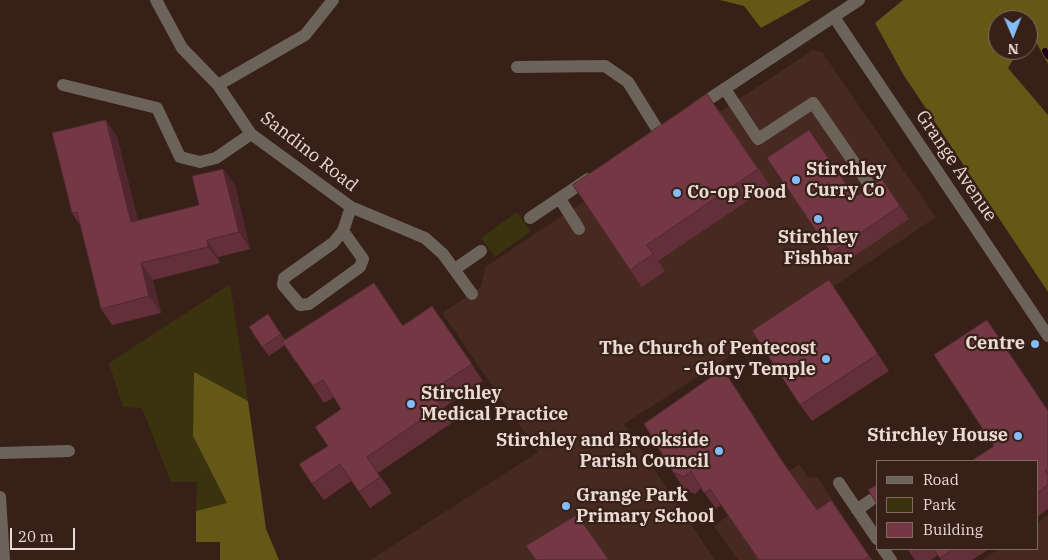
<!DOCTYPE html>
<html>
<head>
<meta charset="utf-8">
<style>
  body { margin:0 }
  #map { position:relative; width:1048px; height:560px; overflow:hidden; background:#362018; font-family:"IBM Plex Serif",serif }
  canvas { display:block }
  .legend { position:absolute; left:876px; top:460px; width:162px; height:90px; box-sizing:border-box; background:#362018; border:1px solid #7e6a63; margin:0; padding:6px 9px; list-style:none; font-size:15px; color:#e9dad4 }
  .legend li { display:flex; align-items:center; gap:10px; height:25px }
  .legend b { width:25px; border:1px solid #7e6a63 }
  .north { position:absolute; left:988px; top:10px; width:50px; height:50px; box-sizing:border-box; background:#362018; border:1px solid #7e6a63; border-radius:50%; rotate:179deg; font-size:14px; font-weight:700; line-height:20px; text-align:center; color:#e9dad4 }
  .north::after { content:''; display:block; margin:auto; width:18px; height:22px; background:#84bcfb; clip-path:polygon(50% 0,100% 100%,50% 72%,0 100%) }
  .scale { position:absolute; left:10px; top:528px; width:65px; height:22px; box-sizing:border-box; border:2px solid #e9dad4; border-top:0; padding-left:6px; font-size:15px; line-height:18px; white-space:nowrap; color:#e9dad4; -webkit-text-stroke:4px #362018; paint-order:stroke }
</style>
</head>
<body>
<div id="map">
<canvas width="1048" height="560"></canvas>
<ul class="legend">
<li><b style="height:6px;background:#6c635b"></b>Road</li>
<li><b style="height:14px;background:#3b330e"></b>Park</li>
<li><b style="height:14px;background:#733843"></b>Building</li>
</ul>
<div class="north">N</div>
<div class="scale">20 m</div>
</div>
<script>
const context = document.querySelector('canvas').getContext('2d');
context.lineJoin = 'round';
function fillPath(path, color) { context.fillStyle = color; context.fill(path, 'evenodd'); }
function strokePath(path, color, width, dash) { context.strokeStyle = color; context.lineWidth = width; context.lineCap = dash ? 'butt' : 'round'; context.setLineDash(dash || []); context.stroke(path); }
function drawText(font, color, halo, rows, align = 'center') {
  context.font = font + ' "IBM Plex Serif",serif'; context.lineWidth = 4.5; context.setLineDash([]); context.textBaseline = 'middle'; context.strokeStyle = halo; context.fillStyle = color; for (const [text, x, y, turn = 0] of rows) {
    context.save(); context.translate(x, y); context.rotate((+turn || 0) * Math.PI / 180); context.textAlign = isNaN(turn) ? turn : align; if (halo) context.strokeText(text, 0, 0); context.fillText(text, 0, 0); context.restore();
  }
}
fillPath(new Path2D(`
  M813 50 822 52 936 217 746 346 624 424 715 560H370L538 452 442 313 481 287 485 267Z
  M799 464 808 477 818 478 872 560H738L714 526Z
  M1048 515V560H982L999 549H1037V523Z`), '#462920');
fillPath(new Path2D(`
  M517 212 531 231 495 257 481 238Z
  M230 284 248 401 194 373 193 436 227 503 196 511 197 482H171L142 408 123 407 109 363Z`), '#3b330e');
fillPath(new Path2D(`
  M720 0H811L761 28 744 6Z
  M903 0H1048V64L1031 33 1028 37V20H998V50H1019L1008 68 1048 115V292L903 74 875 23Z
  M194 372 248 401 266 529 279 560H220V542H196V511L227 503 193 436Z`), '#655817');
strokePath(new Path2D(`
  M1045 51 1048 56`), '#210017', 6);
strokePath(new Path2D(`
  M156 0 182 48 218 85 251 134 351 207 425 238 443 254 472 294
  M834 17 1048 336
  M517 67 605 66 628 82 659 132
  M63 85 157 108 180 157 200 162 216 158 251 134
  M218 85 305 35 333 0
  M725 89 758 139 813 103 873 190
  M697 107 859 0
  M560 199 579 229
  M530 218 588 179
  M343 231 363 259 360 267 309 304 300 305 283 285 284 278 333 243 343 231 351 207
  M455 269 481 251
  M0 453 69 451
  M839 483 877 539
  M0 497 4 560
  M857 510 871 500
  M883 549 891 560`), '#6c635b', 12);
fillPath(new Path2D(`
  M719 110 770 186 658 261 665 271 642 287 630 270Z
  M106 120 117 137 138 221 199 205 223 169 235 185 250 249 218 257 220 263 153 280 161 313 112 325 101 309 80 225 72 213Z
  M767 158 855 197 882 179 909 219 840 266Z
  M829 280 889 371 812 421 800 405Z
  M432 306 483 381 443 408 453 422 378 473 392 493 370 508 351 481 324 500 312 484 341 409 334 397 324 403 285 345 269 356 262 347 268 314 285 340 403 325Z
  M987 320 1048 410V509L1037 517V461L994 446Z
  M734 385 788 470 817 510 831 500 872 560H758L721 505 716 509 701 488 695 494 684 489 673 472Z
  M907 549H989L972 560H941L938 555 931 560H915Z`), '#63303a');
fillPath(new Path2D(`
  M106 120 117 137 142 239 131 222Z
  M223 169 235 185 250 249 239 232Z
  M207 240 218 257 220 263 208 247Z
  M141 263 153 280 161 313 149 296Z
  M829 280 841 297 889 371 878 354Z
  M723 369 734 385 791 474 780 458Z`), '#50272f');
const building = new Path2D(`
  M707 94 758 169 647 245 653 254 630 270 573 185Z
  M106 120 131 222 199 205 192 176 223 169 239 232 207 240 208 247 141 263 149 296 101 309 77 212 72 213 52 133Z
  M809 130 855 197 882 179 900 206 831 253 767 158Z
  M829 280 878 354 800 405 752 331Z
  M374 283 403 326 432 306 472 364 431 391 441 406 367 457 380 477 359 492 340 464 312 484 299 464 328 446 315 427 341 409 323 380 313 386 282 342Z
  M268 314 281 334 262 347 249 327Z
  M987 320 1048 411V469L1045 471 1048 475V485L1037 493V461H971L994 446 934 355Z
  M723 369 780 458 817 510 831 500 869 556 864 560H759L710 489 704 493 691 471 684 477 673 472 644 424Z
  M877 485V504L868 490Z
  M577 515 609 560H536L526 546Z
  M934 549H953L940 558Z`);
fillPath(building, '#733843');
strokePath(building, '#50272f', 1);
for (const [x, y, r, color] of [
  [796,180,5,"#84bcfb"],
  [677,193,5,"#84bcfb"],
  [818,219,5,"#84bcfb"],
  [1035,344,5,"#84bcfb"],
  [826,359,5,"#84bcfb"],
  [411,404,5,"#84bcfb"],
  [1018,436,5,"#84bcfb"],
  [719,451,5,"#84bcfb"],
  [566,506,5,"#84bcfb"]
]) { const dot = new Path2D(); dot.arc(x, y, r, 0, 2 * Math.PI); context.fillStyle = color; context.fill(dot); strokePath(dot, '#362018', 2); }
drawText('18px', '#e9dad4', '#362018', [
  ["Sandino Road",309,152,38],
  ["Grange Avenue",956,166,56]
]);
drawText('bold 18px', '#e9dad4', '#362018', [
  ["Stirchley",806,170],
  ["Curry Co",806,191],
  ["Co-op Food",687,193],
  ["Stirchley",818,238,"center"],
  ["Fishbar",818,259,"center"],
  ["Centre",1025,344,"right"],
  ["The Church of Pentecost",816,349,"right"],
  ["- Glory Temple",816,370,"right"],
  ["Stirchley",421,394],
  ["Medical Practice",421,415],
  ["Stirchley House",1008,436,"right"],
  ["Stirchley and Brookside",709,441,"right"],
  ["Parish Council",709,462,"right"],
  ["Grange Park",576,496],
  ["Primary School",576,517]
], 'left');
</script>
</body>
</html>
